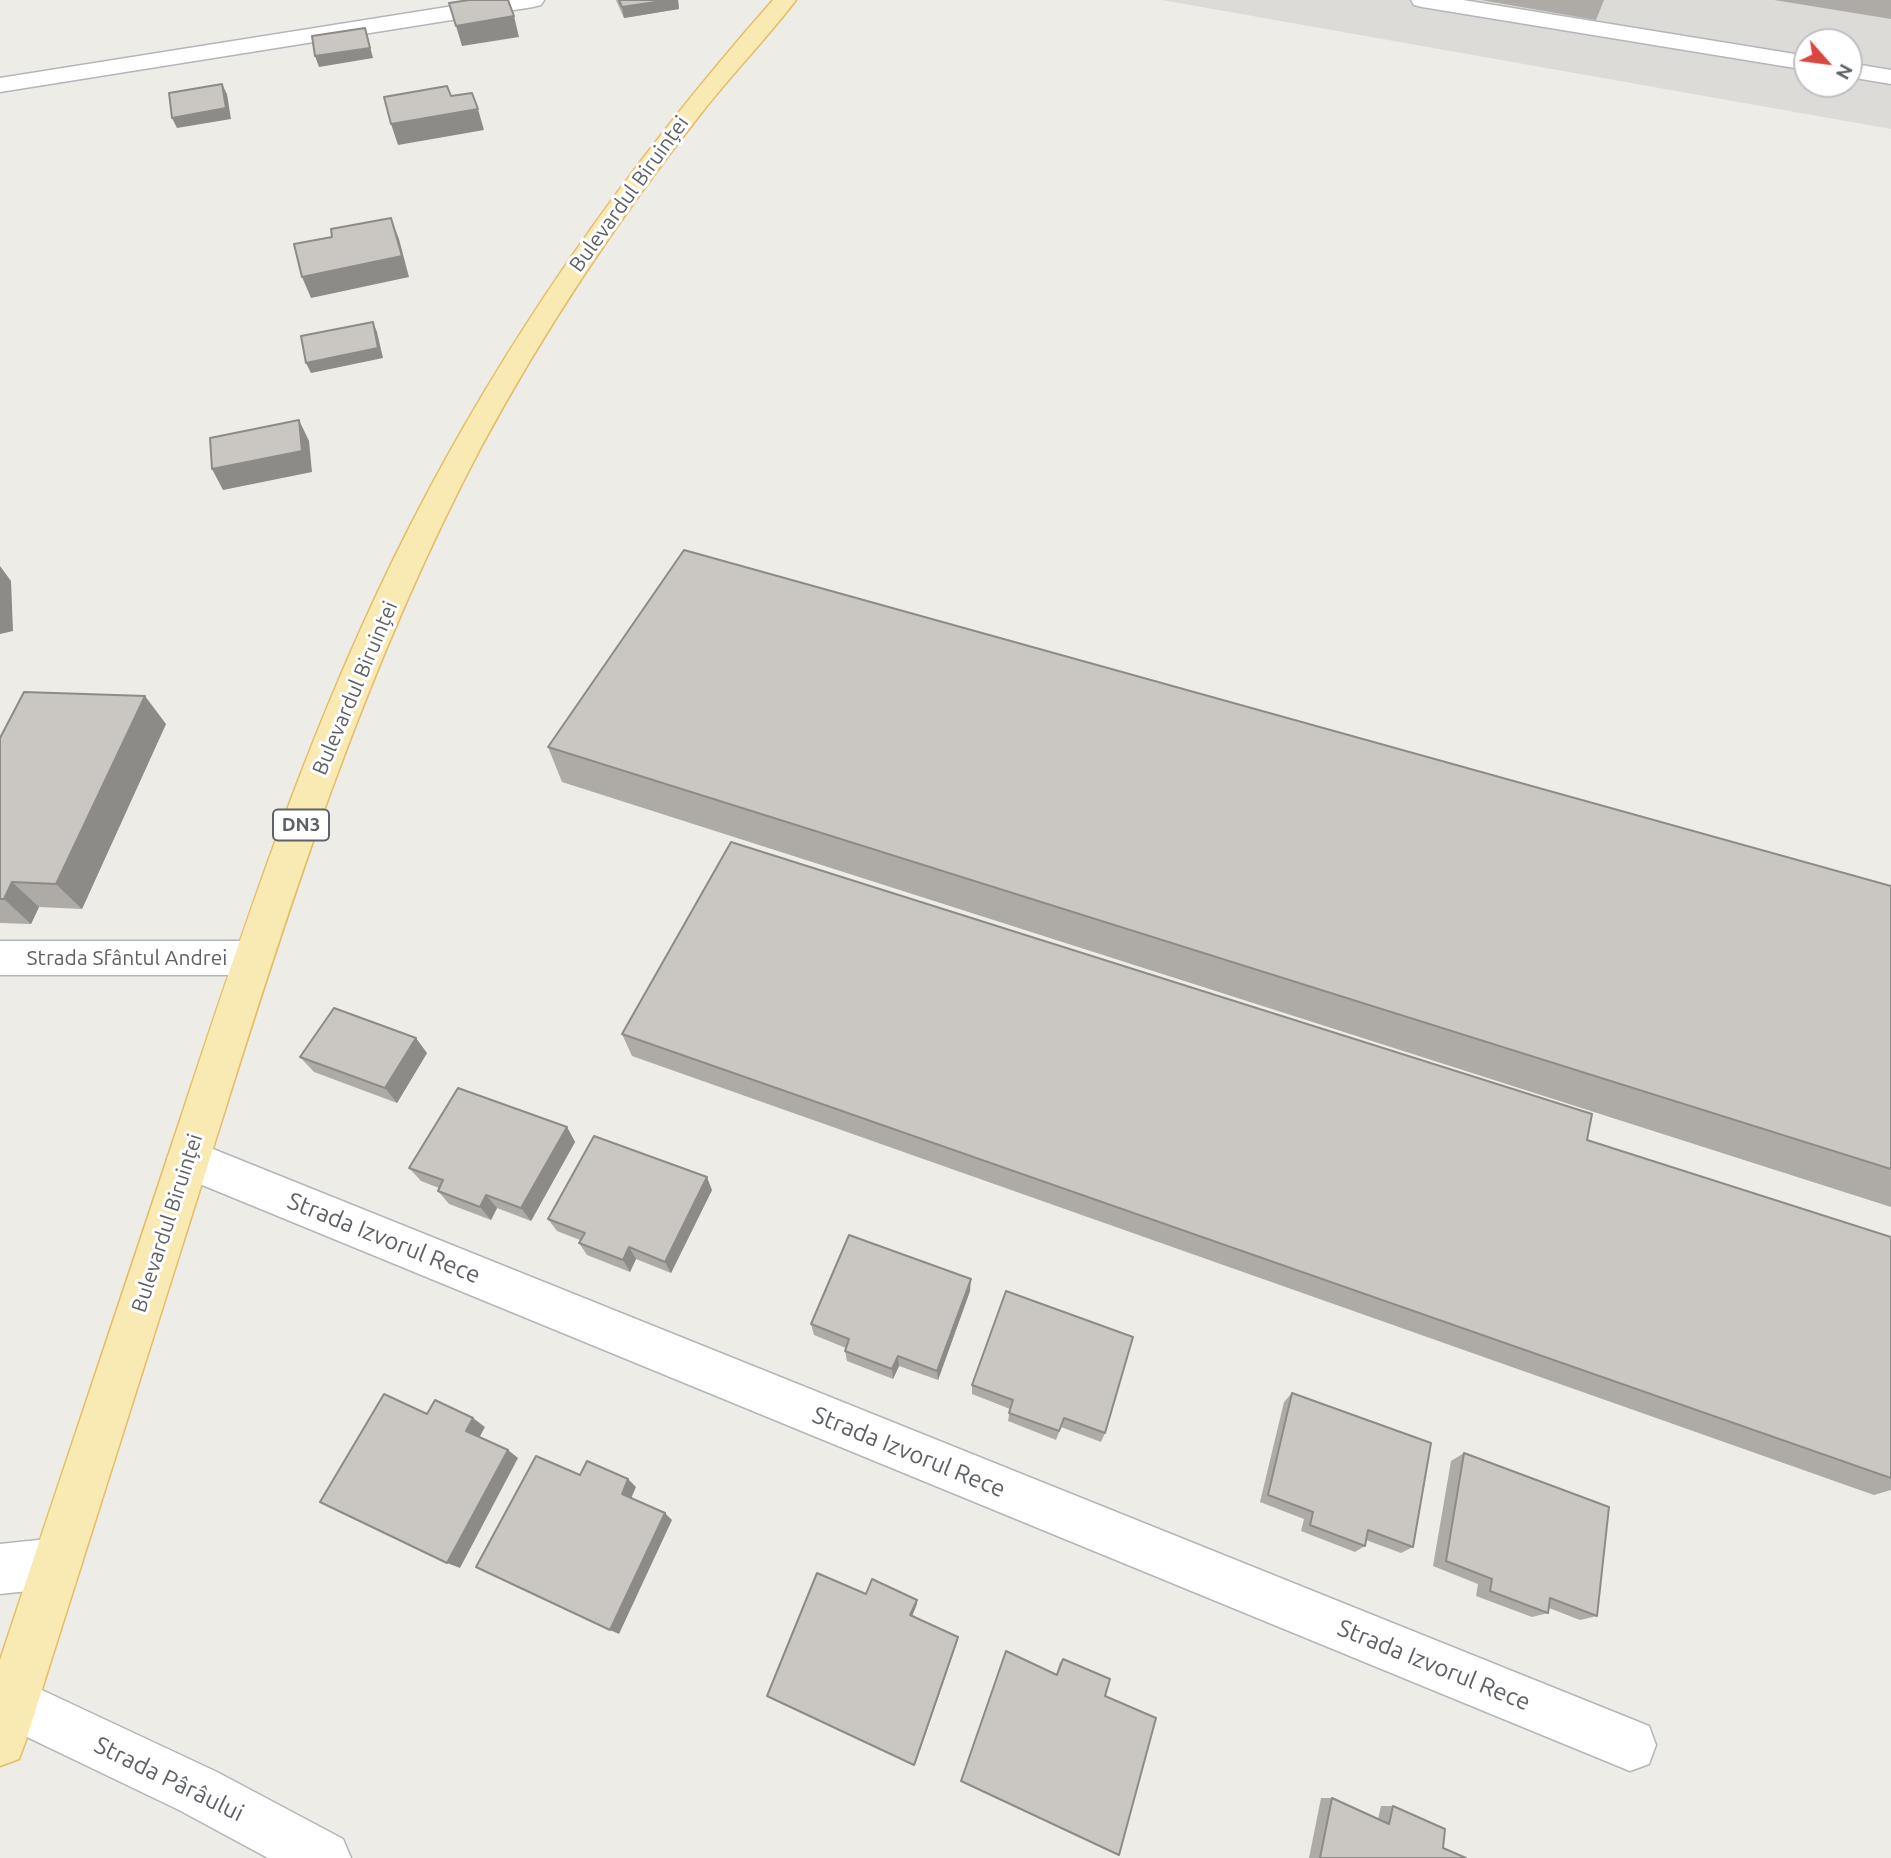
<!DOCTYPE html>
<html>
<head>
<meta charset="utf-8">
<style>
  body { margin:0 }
  #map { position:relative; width:1891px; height:1858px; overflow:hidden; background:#eeece6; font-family:Ubuntu,sans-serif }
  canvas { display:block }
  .north { position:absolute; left:1793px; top:28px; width:70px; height:70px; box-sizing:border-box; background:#fff; border:2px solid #bfc0c1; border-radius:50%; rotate:118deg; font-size:19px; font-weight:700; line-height:28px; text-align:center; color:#5e6165 }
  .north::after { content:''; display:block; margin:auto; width:24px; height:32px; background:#da4640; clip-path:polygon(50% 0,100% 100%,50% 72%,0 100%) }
</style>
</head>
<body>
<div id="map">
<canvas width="1891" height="1858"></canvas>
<div class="north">N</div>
</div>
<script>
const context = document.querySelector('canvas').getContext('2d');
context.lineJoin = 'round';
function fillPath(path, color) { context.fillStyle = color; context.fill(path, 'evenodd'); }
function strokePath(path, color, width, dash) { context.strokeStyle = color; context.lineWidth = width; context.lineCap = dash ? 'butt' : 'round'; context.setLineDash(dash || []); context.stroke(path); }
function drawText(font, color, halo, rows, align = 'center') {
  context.font = font + ' Ubuntu,sans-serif'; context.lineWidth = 6; context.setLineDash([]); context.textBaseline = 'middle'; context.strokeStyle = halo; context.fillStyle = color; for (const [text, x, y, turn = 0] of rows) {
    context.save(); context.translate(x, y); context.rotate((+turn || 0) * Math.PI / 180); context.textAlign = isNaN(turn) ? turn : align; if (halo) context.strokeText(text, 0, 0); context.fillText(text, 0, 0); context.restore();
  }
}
fillPath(new Path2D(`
  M1162 0H1891V129ZM1807 42H1849V84H1807Z`), '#dddbd8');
const minor = new Path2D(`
  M491 0H544L541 5 533 7 0 92V78Z
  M1411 0H1463L1807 56V70L1422 7 1414 5Z
  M1849 63 1891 70V84L1849 77Z
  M0 941H253L267 946 273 958 267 970 253 975H0Z
  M188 1139 1649 1726 1656 1745 1649 1764 1630 1771 173 1173 167 1159 173 1145Z
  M57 1538 75 1545 82 1563 75 1581 57 1588 0 1594V1544Z
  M12 1676 217 1772 343 1839 351 1858H268L179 1810 0 1724V1681Z`);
const major = new Path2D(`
  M773 0H796C767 38 733 73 703 111 619 217 544 330 480 449 367 663 293 893 221 1123 156 1329 91 1534 26 1740L19 1759 0 1766V1660C59 1481 120 1302 179 1123 246 920 313 716 410 526 508 334 631 161 773 0Z`);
strokePath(minor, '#b3b6b9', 3);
strokePath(major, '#e5bd68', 3);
fillPath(minor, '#fff');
fillPath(major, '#f8eab2');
fillPath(new Path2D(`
  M616 0H678L679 9 624 18Z
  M1481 0H1604L1596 20Z
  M1774 0H1891V19Z
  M166 724 82 909 39 907 31 924 0 923V738Z
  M548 747 1891 886V1207L562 782Z
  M622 1034 1891 1237V1490L1874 1495 632 1056Z
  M427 1053 397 1103 314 1072 300 1057Z
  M567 1127 575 1142 531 1221 497 1208 491 1220 449 1204 438 1191 439 1188 421 1181 409 1168Z
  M712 1190 671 1273 636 1259 630 1272 587 1255 579 1243 580 1240 557 1231 548 1219Z
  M970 1291 938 1380 899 1366 893 1379 847 1361 845 1351 846 1348 814 1335 811 1324Z
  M972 1385 1105 1433 1101 1442 1061 1427 1056 1440 1008 1421 1010 1409 972 1394Z
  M1292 1393 1413 1547 1401 1553 1366 1540 1365 1546 1355 1552 1301 1531 1304 1519 1260 1502 1284 1402Z
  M1464 1453 1597 1616 1580 1620 1549 1608 1548 1613 1532 1617 1476 1596 1478 1584 1433 1566 1451 1461Z
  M1063 1659 1110 1679 1056 1674 1060 1662Z
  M1321 1798H1332L1378 1819 1381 1806H1393L1443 1848 1466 1858H1309Z`), '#aeaba7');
fillPath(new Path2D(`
  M669 0H678L679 9 624 18 622 7Z
  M514 16 519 37 462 46 456 26Z
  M365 28 373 58 319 67 315 56Z
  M222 84 227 94 231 119 177 128 172 118Z
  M478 109 484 130 398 145 391 124Z
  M391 218 399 239 409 277 311 298 302 277Z
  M373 322 377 332 383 358 311 373 306 363Z
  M299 420 309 441 312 472 223 490 212 469Z
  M0 566 11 581 13 631 0 634Z
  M145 696 166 724 82 909 56 884Z
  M12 882 39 907 31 924 4 899Z
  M416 1038 427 1053 397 1103 385 1088Z
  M567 1127 575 1142 531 1221 521 1208Z
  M707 1177 712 1190 671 1273 665 1262Z
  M486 1195 497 1208 491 1220 480 1207Z
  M629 1247 636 1259 630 1272 623 1260Z
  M971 1279 970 1291 938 1380 937 1371Z
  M898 1356 899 1366 893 1379 892 1369Z
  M473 1418 485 1427 478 1440 466 1431Z
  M508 1450 518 1458 460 1568 447 1563Z
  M628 1479 636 1487 630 1501 622 1494Z
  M665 1513 672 1520 619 1634 610 1630Z
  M917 1600V1604L911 1619 910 1615Z
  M958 1637V1640L915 1765H914Z`), '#8d8b88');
const building = new Path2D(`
  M469 0H508L514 16 456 26 449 3Z
  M619 0H669L622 7Z
  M365 28 370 48 315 56 312 36Z
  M222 84 226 108 172 118 169 93Z
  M447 86 451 96 472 93 478 109 391 124 384 97Z
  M391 218 402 256 302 277 294 244 332 237 331 229Z
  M373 322 378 348 306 363 301 336Z
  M299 420 302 451 212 469 210 438Z
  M684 550 1891 886V1169L548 747Z
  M24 692 145 696 56 884 12 882 4 899H0V738Z
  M731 842 1592 1114 1587 1140 1891 1237V1478L622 1034Z
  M334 1008 416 1038 385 1088 300 1057Z
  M458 1088 567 1127 521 1208 486 1195 480 1207 438 1191 443 1180 409 1168Z
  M594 1136 707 1177 665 1262 629 1247 623 1260 579 1243 585 1233 548 1219Z
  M849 1235 971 1279 937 1371 898 1356 892 1369 845 1351 849 1339 811 1324Z
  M1006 1291 1133 1337 1105 1433 1064 1418 1059 1431 1009 1413 1013 1400 972 1385Z
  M1292 1393 1431 1443 1413 1547 1368 1530 1365 1546 1310 1525 1313 1512 1268 1495Z
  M384 1394 427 1414 435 1400 473 1418 466 1431 508 1450 447 1563 320 1502Z
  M1464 1453 1609 1507 1597 1616 1550 1598 1548 1613 1490 1591 1492 1579 1446 1561Z
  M536 1456 580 1475 587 1461 628 1479 622 1494 665 1513 610 1630 476 1567Z
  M817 1573 866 1594 872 1579 917 1600 910 1615 958 1637 914 1765 767 1696Z
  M1006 1651 1057 1675 1063 1659 1110 1679 1105 1696 1156 1718 1119 1855 961 1781Z
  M1332 1798 1389 1824 1393 1806 1445 1829 1443 1848 1466 1858H1320Z`);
fillPath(building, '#cac7c2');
strokePath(building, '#8d8b88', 2);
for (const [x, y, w] of [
  [301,825,56]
]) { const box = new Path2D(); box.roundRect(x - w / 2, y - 15.5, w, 31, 5); context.fillStyle = '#fff'; context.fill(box); strokePath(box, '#5e6165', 2); }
drawText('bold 19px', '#5e6165', null, [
  ["DN3",301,825]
]);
drawText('21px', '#5e6165', '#fff', [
  ["Bulevardul Biruinței",629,194,-54],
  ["Bulevardul Biruinței",355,688,-67],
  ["Strada Sfântul Andrei",127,958],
  ["Bulevardul Biruinței",167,1223,-72]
]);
drawText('24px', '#5e6165', '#fff', [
  ["Strada Izvorul Rece",384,1238,22],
  ["Strada Izvorul Rece",909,1452,22],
  ["Strada Izvorul Rece",1434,1665,22],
  ["Strada Pârâului",169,1779,26]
]);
</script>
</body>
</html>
